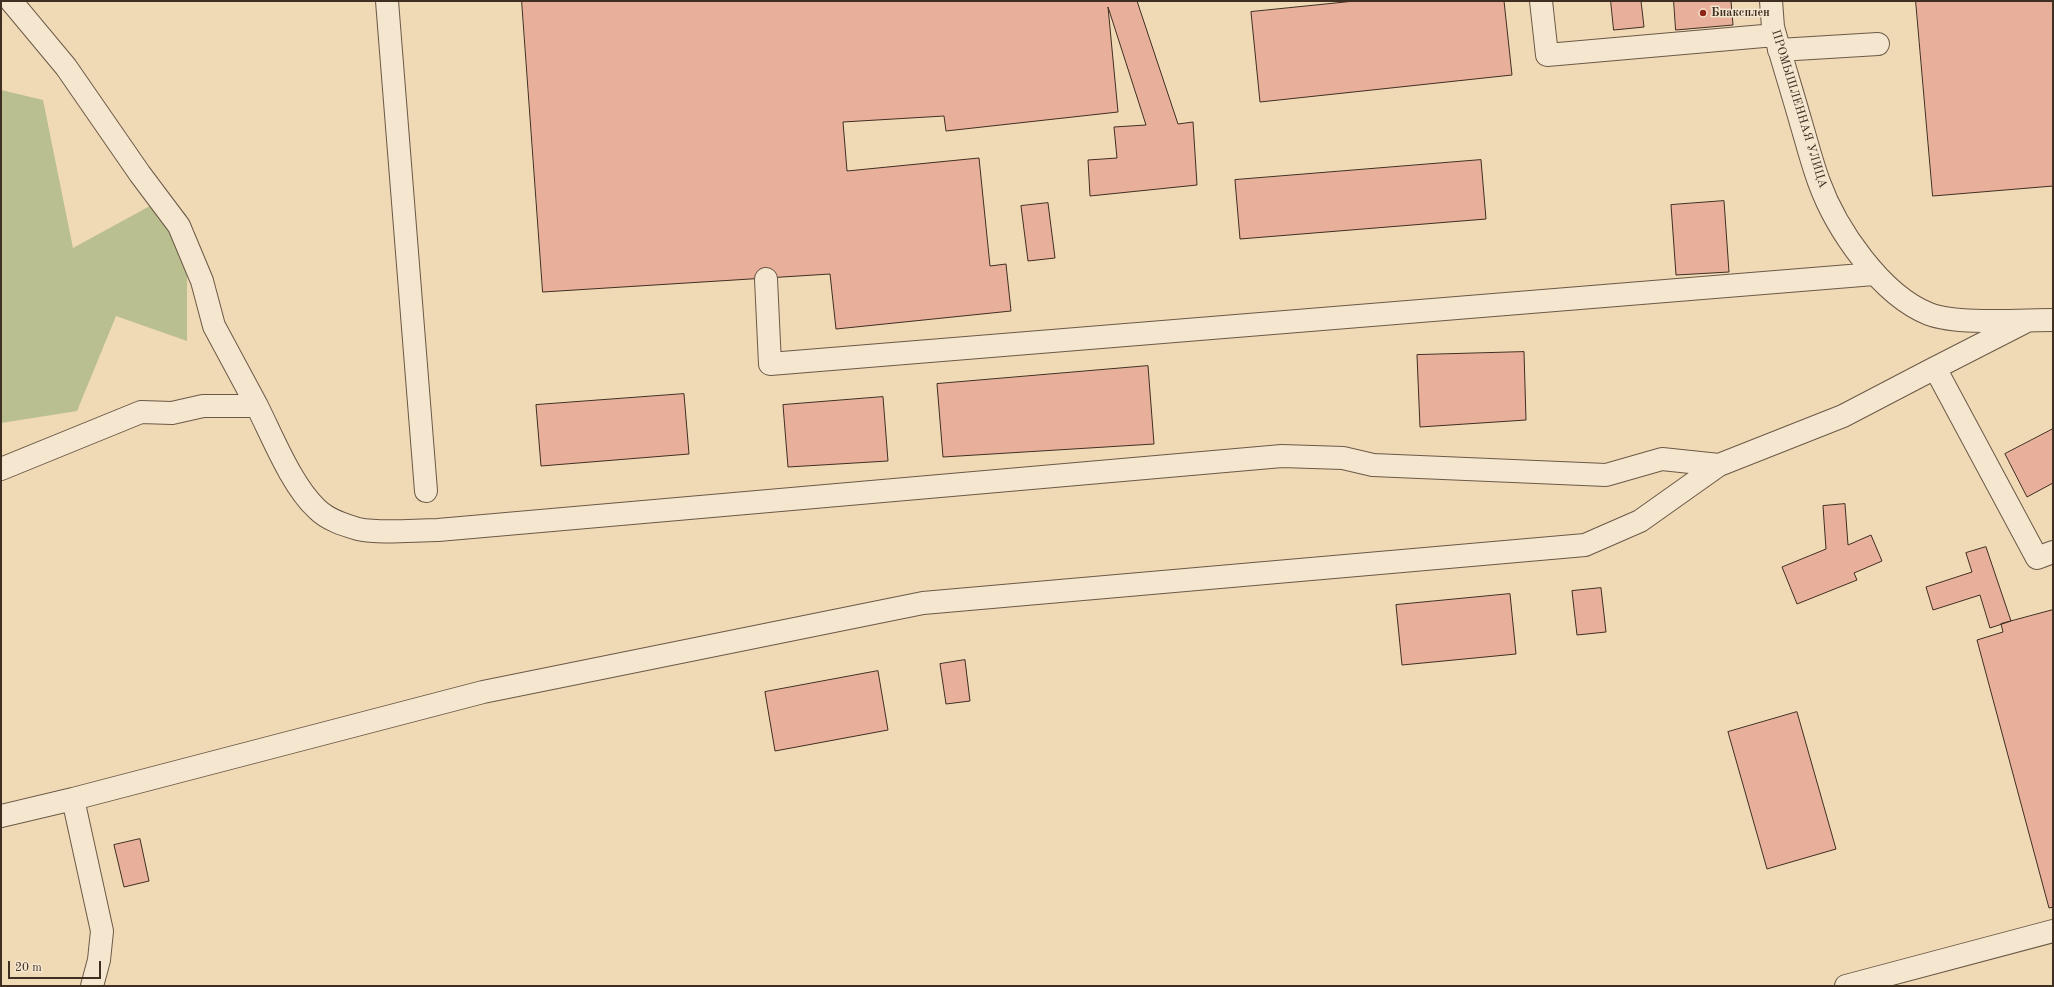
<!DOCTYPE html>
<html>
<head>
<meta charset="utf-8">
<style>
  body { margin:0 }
  #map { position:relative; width:2054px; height:987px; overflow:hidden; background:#f0d9b5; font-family:"Old Standard TT",serif }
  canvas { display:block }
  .frame { position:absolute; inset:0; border:2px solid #3f2e22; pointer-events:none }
  .scale { position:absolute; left:8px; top:961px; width:93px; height:18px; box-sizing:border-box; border:2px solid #3f2e22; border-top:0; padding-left:5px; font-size:12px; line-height:14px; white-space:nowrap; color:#3f2e22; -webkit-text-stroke:3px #f5e6cf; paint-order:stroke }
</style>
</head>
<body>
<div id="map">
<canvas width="2054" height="987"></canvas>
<div class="frame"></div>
<div class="scale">20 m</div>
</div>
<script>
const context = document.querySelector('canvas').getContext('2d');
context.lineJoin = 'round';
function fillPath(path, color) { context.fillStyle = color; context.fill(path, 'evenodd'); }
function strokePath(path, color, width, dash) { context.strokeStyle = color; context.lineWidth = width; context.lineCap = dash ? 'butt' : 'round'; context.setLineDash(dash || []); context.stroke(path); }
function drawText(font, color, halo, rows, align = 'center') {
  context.font = font + ' "Old Standard TT",serif'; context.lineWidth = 3; context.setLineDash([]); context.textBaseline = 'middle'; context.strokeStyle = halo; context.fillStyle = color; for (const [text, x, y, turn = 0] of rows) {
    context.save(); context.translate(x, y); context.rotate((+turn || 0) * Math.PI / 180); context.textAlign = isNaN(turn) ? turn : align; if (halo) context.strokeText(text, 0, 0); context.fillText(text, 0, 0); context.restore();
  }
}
fillPath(new Path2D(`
  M1 90 43 100 73 248 170 195 187 216V341L116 316 77 411 1 423Z`), '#b9bf8e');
const building = new Path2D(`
  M522 1H1137L1178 124 1193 122 1197 185 1090 196 1088 160 1117 158 1114 127 1146 125 1108 7 1118 112 946 131 944 116 843 122 847 171 979 158 990 266 1006 264 1011 311 836 329 830 274 543 292Z
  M1355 1H1504L1512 75 1260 102 1251 12Z
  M1611 1H1641L1644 27 1614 30Z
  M1674 1H1731L1733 25 1676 30Z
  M1916 1H2053V186L1933 196Z
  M1481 160 1486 219 1240 239 1235 180Z
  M1724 201 1729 272 1676 275 1671 205Z
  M1048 203 1055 258 1028 261 1021 206Z
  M1524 352 1526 420 1420 427 1417 355Z
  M1148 366 1154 444 943 457 937 384Z
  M684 394 689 454 541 466 536 405Z
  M883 397 888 461 788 467 783 405Z
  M2053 429V483L2027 497 2005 454Z
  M1845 504 1848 545 1871 535 1882 561 1854 573 1857 580 1797 604 1782 567 1826 549 1823 506Z
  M1986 547 2011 621 1990 628 1980 595 1933 610 1926 587 1972 572 1966 553Z
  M1601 588 1606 632 1577 635 1572 591Z
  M1510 594 1516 654 1402 665 1396 605Z
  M2053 610V907L2049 908 1977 640 2003 632 2001 624Z
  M965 660 970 701 946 704 940 664Z
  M878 671 888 730 775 751 765 692Z
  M1797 712 1836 849 1767 869 1728 732Z
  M140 839 149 881 124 887 114 845Z`);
fillPath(building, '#e8b09b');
strokePath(building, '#3f2e22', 1);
const minor = new Path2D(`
  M11 1 66 67 140 174 179 226 202 281 214 326 257 406
  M387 1 426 491
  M1541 1 1547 55 1775 35
  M1771 1 1773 27C1782 60 1792 91 1801 123 1807 143 1812 163 1819 182 1836 229 1881 295 1929 314 1958 325 2021 320 2053 320
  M1779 50 1878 44
  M766 279 770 364 1874 274
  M2025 322 1935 368 2037 558 2053 552
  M1 469 141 412 172 413 203 406H257C273 438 292 486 317 509 328 520 344 525 358 529 382 534 414 530 438 530L1282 456 1343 458 1373 465 1606 475 1662 459 1719 465
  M73 799 102 931 99 960 92 986
  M1 816 73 799 483 692 923 603 1585 545 1640 521 1719 465 1843 416 1935 368
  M1846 986 2053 931`);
strokePath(minor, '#6b5947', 24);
strokePath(minor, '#f5e6cf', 22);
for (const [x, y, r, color] of [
  [1703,13,4,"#8f2418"]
]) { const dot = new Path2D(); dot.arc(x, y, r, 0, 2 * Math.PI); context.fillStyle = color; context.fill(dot); strokePath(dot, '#f5e6cf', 1.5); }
drawText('bold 12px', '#3f2e22', '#f5e6cf', [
  ["Биаксплен",1711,13]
], 'left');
drawText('12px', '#3f2e22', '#f5e6cf', [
  ["ПРОМЫШЛЕННАЯ УЛИЦА",1799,109,73]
]);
</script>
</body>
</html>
